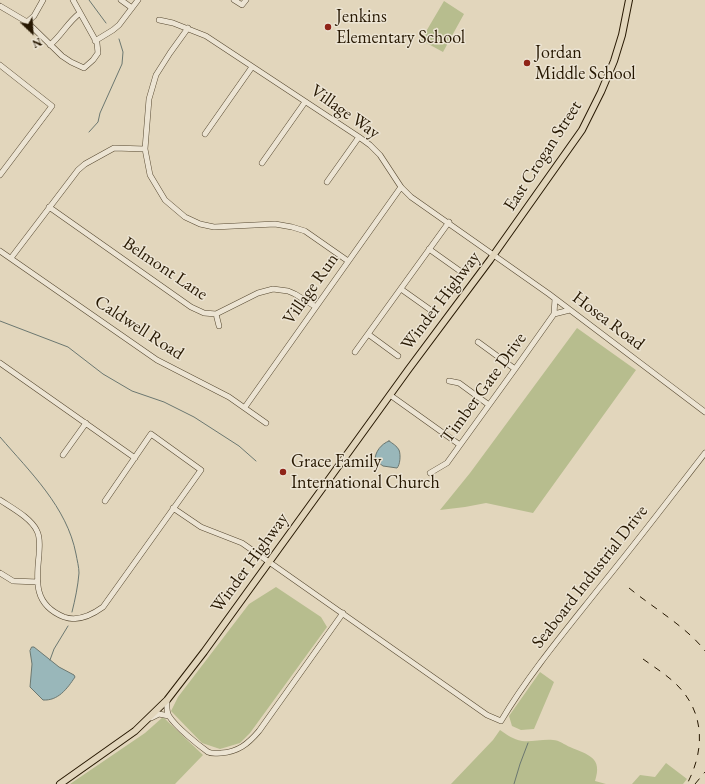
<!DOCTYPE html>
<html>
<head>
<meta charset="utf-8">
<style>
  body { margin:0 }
  #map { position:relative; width:705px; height:784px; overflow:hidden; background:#e2d6bc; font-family:"EB Garamond",serif }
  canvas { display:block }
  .north { position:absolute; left:12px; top:12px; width:40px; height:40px; -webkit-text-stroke:3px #ece4d3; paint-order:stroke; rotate:155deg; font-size:11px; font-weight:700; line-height:16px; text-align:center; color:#271802 }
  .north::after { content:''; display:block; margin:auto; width:14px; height:18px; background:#271802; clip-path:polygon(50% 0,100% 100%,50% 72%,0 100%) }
</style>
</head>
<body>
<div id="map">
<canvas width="705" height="784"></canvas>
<div class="north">N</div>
</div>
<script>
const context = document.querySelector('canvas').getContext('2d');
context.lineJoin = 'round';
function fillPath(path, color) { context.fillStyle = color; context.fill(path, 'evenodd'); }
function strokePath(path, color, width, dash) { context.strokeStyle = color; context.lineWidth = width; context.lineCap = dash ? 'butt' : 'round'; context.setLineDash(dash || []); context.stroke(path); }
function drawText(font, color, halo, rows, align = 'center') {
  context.font = font + ' "EB Garamond",serif'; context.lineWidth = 3; context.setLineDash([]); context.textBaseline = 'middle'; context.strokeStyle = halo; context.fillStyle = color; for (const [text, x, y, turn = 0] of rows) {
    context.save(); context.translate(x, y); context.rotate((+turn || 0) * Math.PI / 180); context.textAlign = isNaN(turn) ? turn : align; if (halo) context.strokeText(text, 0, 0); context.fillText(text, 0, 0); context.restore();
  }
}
fillPath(new Path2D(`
  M444 1 464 14 443 52 421 40Z
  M577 328 636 370 533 513 486 503 465 507 440 510 470 473Z
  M276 587 321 617 327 627 250 733 240 743 220 749 202 743 171 711 178 697 249 604Z
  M540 672 554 682 534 729 521 730 512 726 509 716Z
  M163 717 203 755 175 784H70L145 733Z
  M500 730C507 735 513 739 522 741 532 742 543 739 553 740 559 740 565 745 570 747 588 755 603 757 595 781L606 784H451L493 740Z
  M666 763 687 779 683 784H632L640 775 655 777Z`), '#b7bd8e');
const water = new Path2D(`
  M389 441C392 443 397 446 399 450 401 455 400 465 397 468L383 466 375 460C375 452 381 444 389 441Z
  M32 647H34L59 667 74 675 75 677C67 689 58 701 43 700L30 687 32 664 30 651Z`);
fillPath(water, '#99b7ba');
strokePath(water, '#6b7770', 1);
strokePath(new Path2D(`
  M89 0 106 23
  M89 132 98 122 100 113 122 64 123 52 119 39
  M0 321 68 347 103 374 132 391 164 402 194 417 239 446 256 461
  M0 437C30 472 67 507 76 554 77 560 79 567 79 573 78 586 75 600 72 612
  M50 660 54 649 68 626
  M514 784 520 764 528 743`), '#6b7770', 1);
const minor = new Path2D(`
  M121 0 132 8
  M234 0 242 5 246 0
  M0 6 27 22 62 56 71 62 84 68 93 60 98 53 97 43 73 0
  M159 20 173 23 206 36 359 137 370 145 380 155 401 187 411 197 549 294 705 412
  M27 22 34 16 43 0
  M188 28 170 53 156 75 149 99 145 149 150 175 165 200 185 217 200 224 214 227 275 224 292 227 305 231 348 261
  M95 41 113 30 119 25 138 0
  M50 45C62 35 67 23 80 13
  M0 65 52 106 0 175
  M205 134 252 67
  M262 163 305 102
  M327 182 359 137
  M49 207 191 307 204 313 216 314 258 293 273 289 288 291 295 294 316 307
  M429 249 460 271
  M0 251 157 360 229 397 266 423
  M11 258 78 170 85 164 114 148 145 149
  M401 289 432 311
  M216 314 219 326
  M554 314 570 310
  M368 334 398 356
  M478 342 515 369
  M355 352 449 222
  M0 363 135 458
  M449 381 459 383 489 405
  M390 395 460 445
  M245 407 401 187
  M63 455 86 423
  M430 473 447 463 515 369 554 314 555 299
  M0 500C12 508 31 518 37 531 41 539 39 547 39 555 36 582 34 605 64 617 78 622 92 615 103 607L201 470 151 434 105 501
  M173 508 201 527 242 543 487 715 501 721C529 674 566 630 600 587 636 543 670 498 705 453
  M0 573 13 581 38 582
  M167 700C167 705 166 711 169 716 176 727 197 744 208 752 212 754 216 753 221 753 238 752 248 744 259 731L343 613
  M151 718 159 714 169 716`);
const major = new Path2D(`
  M60 784 135 731 167 700 204 652 408 370 490 260 582 130 601 92 614 61 622 35 629 0`);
strokePath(minor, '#564830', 6);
strokePath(major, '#271802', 8);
strokePath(minor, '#ece4d3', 5);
strokePath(major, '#e2d6bc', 6);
strokePath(new Path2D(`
  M629 588C652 607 688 628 705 651
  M643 659C654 667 667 675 677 685 705 713 705 750 687 784
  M695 784 705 772`), '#271802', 1, [7, 7]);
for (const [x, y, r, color] of [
  [328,27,4,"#8f2418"],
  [527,63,4,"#8f2418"],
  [283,472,4,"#8f2418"]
]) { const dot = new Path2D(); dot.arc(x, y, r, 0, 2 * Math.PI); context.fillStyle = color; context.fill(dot); strokePath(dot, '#ece4d3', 1.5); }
drawText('18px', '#271802', '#ece4d3', [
  ["Jenkins",336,17],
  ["Elementary School",336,38],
  ["Jordan",535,53],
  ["Middle School",535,74],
  ["Grace Family",291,462],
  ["International Church",291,483]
], 'left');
drawText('18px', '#271802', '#ece4d3', [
  ["Village Way",345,112,35],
  ["East Crogan Street",543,156,-57],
  ["Belmont Lane",165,269,34],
  ["Village Run",311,289,-55],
  ["Winder Highway",441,301,-53],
  ["Hosea Road",608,321,37],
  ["Caldwell Road",139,328,33],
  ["Timber Gate Drive",484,388,-54],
  ["Winder Highway",250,563,-54],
  ["Seaboard Industrial Drive",590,577,-52]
]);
</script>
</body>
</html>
